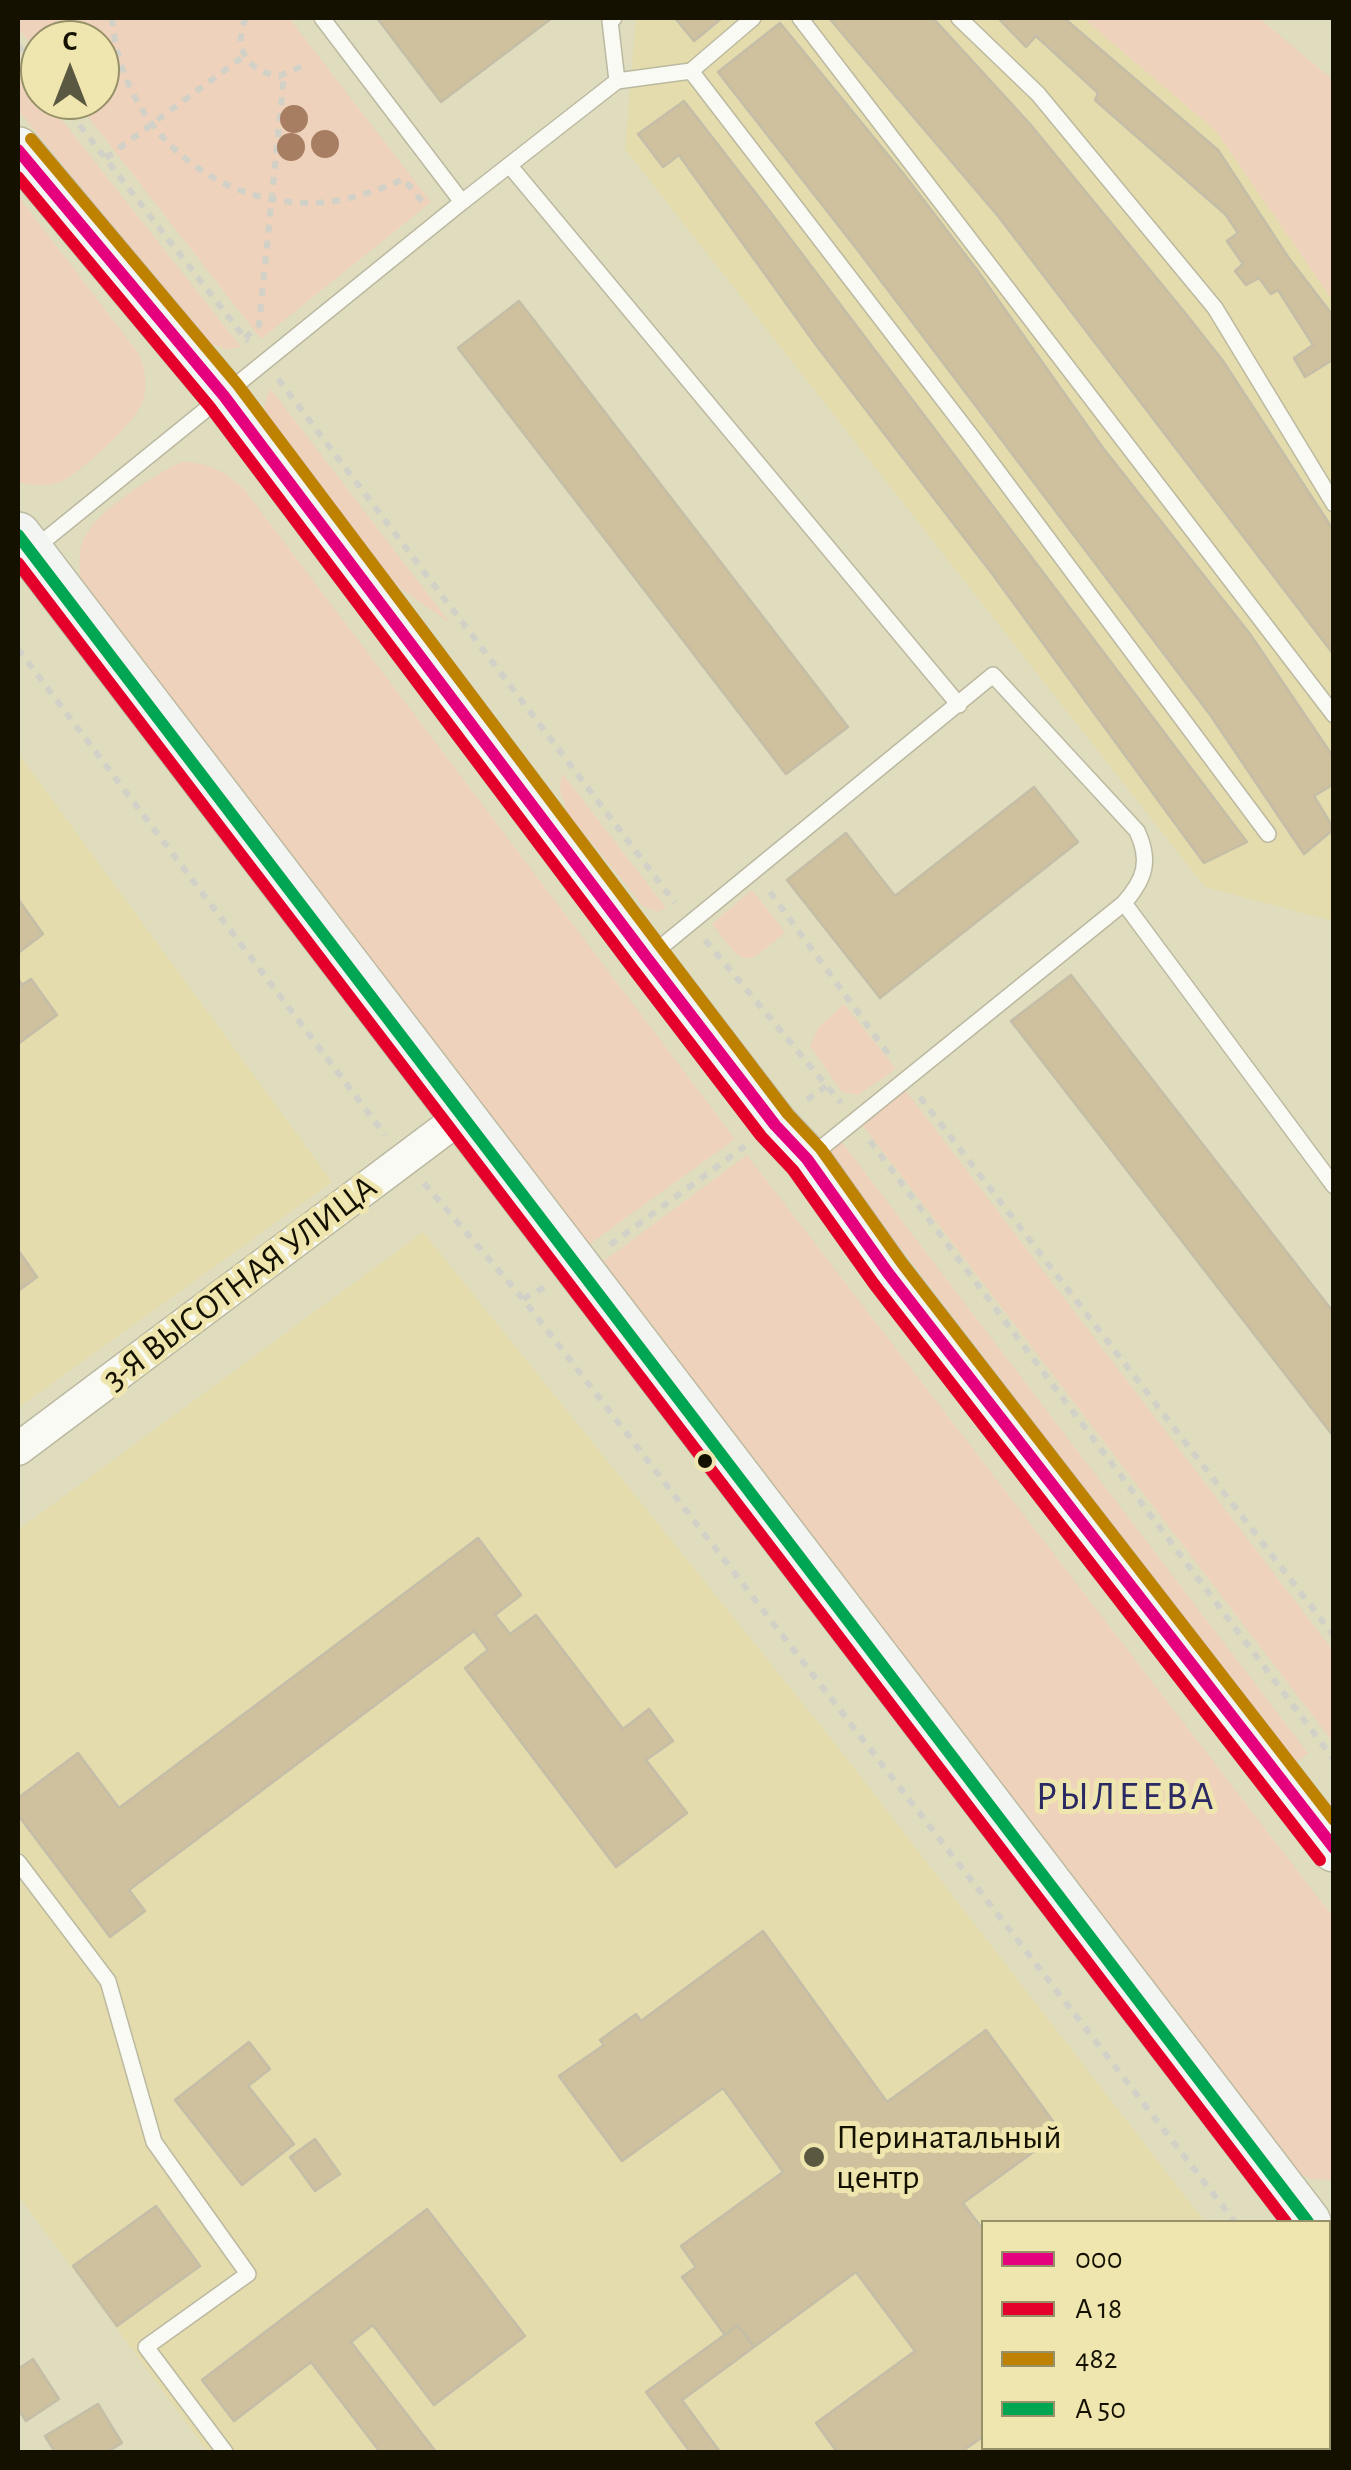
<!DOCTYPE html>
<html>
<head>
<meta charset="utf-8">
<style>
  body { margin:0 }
  #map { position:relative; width:1351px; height:2470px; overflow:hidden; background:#e0dcbe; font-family:"Alegreya Sans",sans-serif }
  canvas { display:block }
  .frame { position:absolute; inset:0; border:20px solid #141100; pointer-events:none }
  .legend { position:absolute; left:981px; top:2220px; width:350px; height:230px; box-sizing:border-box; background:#efe6af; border:2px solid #979169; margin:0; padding:12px 18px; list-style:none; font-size:30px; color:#141100 }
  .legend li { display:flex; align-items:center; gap:20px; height:50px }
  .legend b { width:50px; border:2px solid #979169 }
  .north { position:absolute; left:20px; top:20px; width:100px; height:100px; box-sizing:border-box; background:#efe6af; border:2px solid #979169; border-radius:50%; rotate:0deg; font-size:28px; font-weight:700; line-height:40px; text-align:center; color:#141100 }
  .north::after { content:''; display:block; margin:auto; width:35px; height:45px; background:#5b5842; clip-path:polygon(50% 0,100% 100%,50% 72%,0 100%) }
</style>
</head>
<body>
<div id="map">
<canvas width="1351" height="2470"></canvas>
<div class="frame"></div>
<ul class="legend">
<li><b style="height:12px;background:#e5007d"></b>000</li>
<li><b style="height:12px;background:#e4002b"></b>А 18</li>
<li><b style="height:12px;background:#be8100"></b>482</li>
<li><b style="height:12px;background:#00a651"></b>А 50</li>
</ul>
<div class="north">С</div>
</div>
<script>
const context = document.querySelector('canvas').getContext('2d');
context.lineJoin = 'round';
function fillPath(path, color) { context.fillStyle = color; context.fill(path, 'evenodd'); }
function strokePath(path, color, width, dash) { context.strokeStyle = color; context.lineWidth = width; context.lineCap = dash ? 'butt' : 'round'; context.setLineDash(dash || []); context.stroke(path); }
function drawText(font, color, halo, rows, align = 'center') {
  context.font = font + ' "Alegreya Sans",sans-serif'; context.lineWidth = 10; context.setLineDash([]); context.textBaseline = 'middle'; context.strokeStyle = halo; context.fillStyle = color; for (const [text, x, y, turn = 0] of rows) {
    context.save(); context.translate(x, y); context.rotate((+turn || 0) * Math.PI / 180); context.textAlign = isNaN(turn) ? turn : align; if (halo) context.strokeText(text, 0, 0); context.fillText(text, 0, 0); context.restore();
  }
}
fillPath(new Path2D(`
  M636 18H1083L1216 131 1333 301V921L1205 887 625 149Z
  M18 753 332 1182 18 1408Z
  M423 1232 833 1741 1205 2222H984V2448H1328L1329 2383 1333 2389V2452H208L18 2195V1530Z`), '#e4dcac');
fillPath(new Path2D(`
  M18 18H289L431 202 261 339 75 100H100V40H40V56L18 27Z
  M1083 18H1259L1333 80V301L1216 131Z
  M18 64 40 93V100H46L241 347 226 349 208 343 18 110Z
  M18 196 139 354C145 369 148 385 143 401 135 423 85 469 64 480 51 487 32 485 18 482Z
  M270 388 450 623 393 583 268 420 264 406Z
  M181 462C208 462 224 471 244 489L735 1139 584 1248 86 602C81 584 77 566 81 547 89 514 152 477 181 462Z
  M562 773 666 908 657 912 642 905 567 812 560 790Z
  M752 890 785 932C743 969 746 968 712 924Z
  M844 1004 896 1069 858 1095 842 1092 810 1046 818 1028Z
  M906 1091 1333 1651V1742L862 1124Z
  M841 1141 1308 1753 1295 1763 827 1152Z
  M747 1155 1333 1917V2180L1311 2179 1290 2170 597 1266Z`), '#eed2bb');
const building = new Path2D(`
  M377 18H552L441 102Z
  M675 18H722L694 41Z
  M829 18H933L1030 124 1186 314 1223 361 1334 531V655L998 216Z
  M998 18H1064L1218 150 1288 257 1334 317V359L1305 377 1294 358 1313 345 1278 290 1271 294 1259 278 1246 285 1235 271 1243 264 1227 241 1238 233 1226 215 1095 100 1098 93 1036 36 1026 47Z
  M780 23 906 177 977 270 1103 448 1250 634 1334 758V784L1314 796 1334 829 1304 854 1211 716 856 248 718 72Z
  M684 101 768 209 1247 842 1204 863 993 575 816 345 679 155 663 167 638 134Z
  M519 301 848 727 786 774 458 348Z
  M1034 787 1078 842 880 998 787 880 846 833 895 896Z
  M18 899 43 934 18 953Z
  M1071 975 1334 1313V1437L1011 1021Z
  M18 978 22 985 31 979 57 1015 18 1044Z
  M18 1250 37 1277 18 1291Z
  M478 1538 521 1595 495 1615 510 1634 536 1615 623 1729 649 1709 673 1741 646 1760 687 1813 616 1867 465 1668 488 1650 474 1631 129 1890 145 1911 110 1937 18 1815V1798L78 1753 119 1808Z
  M763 1931 887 2102 986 2030 1061 2132 963 2203 984 2231V2436L961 2452H837L816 2423 915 2351 856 2272 754 2347 738 2325 725 2335 682 2277 696 2267 681 2246 783 2172 723 2088 622 2161 559 2076 604 2045 600 2040 636 2014 641 2021Z
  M249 2042 270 2069 248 2086 294 2144 242 2185 175 2100Z
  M315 2139 340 2174 315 2191 290 2157Z
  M156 2206 200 2266 117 2326 73 2266Z
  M427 2209 525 2336 434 2405 373 2325 351 2342 436 2452H380L311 2362 234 2421 202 2380Z
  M738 2325 754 2347 682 2400 720 2452H690L646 2392Z
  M33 2359 59 2399 26 2421 18 2409V2369Z
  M98 2404 122 2443 107 2452H55L45 2436Z`);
fillPath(building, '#cfc19d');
strokePath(building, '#c4bda7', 2.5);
const lane = new Path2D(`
  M614 18 610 21 617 81
  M753 18 691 71 972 437 1268 834
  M800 18 1334 715
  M959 18 1038 94 1215 308 1334 504
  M510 166 959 705
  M462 202 617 81 691 71
  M35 548 462 202 322 18
  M650 956 993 675 1137 831C1151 861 1145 879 1124 903
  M810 1157 1124 903 1334 1186
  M18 1862 108 1981 154 2142 248 2274 146 2347 225 2452`);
const street = new Path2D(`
  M18 1449 462 1116`);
const secondary = new Path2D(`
  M18 150 224 396 647 958 775 1125 807 1159 888 1273 1334 1849
  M18 535 1308 2222
  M1328 2249 1334 2256`);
strokePath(lane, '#bcb9a1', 18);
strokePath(street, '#bcb9a1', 35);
strokePath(secondary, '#bcb9a1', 48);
strokePath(new Path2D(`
  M112 18C120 121 204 202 309 203 343 203 373 192 404 179L422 202
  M246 18C232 46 247 72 279 76L303 66
  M18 45 40 74
  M60 100 248 342
  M106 158 244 56
  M245 338 259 325 284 76
  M278 379 675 903
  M18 649 385 1135
  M770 892 892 1059
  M705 940 841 1103
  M920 1097 1334 1636
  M807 1100 826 1086
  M870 1141 1334 1760
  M424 1183 523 1299 1235 2222
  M610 1245 745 1146
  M523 1299 545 1287
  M1328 2343 1334 2350`), '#d2d1c7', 6, [8, 8]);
strokePath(lane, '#fafaf5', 15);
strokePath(street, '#fafaf5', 32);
strokePath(secondary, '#f2f5f1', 45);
strokePath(new Path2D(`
  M18 150 224 396 647 958 775 1125 807 1159 888 1273 1334 1848`), '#e5007d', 12);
strokePath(new Path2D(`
  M18 177 210 407 633 969 761 1136 793 1170 874 1284 1320 1860
  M18 563 1286 2222`), '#e4002b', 12);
strokePath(new Path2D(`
  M31 139 238 385 661 947 788 1114 821 1149 902 1263 1334 1820`), '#be8100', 12);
strokePath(new Path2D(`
  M18 535 1308 2222`), '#00a651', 12);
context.fillStyle = '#a77e62';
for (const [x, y] of [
  [294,119],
  [325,144],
  [291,147]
]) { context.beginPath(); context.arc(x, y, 14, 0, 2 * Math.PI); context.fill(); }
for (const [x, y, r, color] of [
  [705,1461,9,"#141100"],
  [814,2157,12,"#5b5842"]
]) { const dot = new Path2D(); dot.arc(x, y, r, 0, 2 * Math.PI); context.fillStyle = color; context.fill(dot); strokePath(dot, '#efe6af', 4); }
drawText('35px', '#141100', '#efe6af', [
  ["3-Я ВЫСОТНАЯ УЛИЦА",240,1283,-37]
]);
drawText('35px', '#141100', '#efe6af', [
  ["Перинатальный",836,2137],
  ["центр",836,2177]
], 'left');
context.letterSpacing = '2.5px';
drawText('40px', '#2a2963', '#efe6af', [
  ["РЫЛЕЕВА",1126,1797]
]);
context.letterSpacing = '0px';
</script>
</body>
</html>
